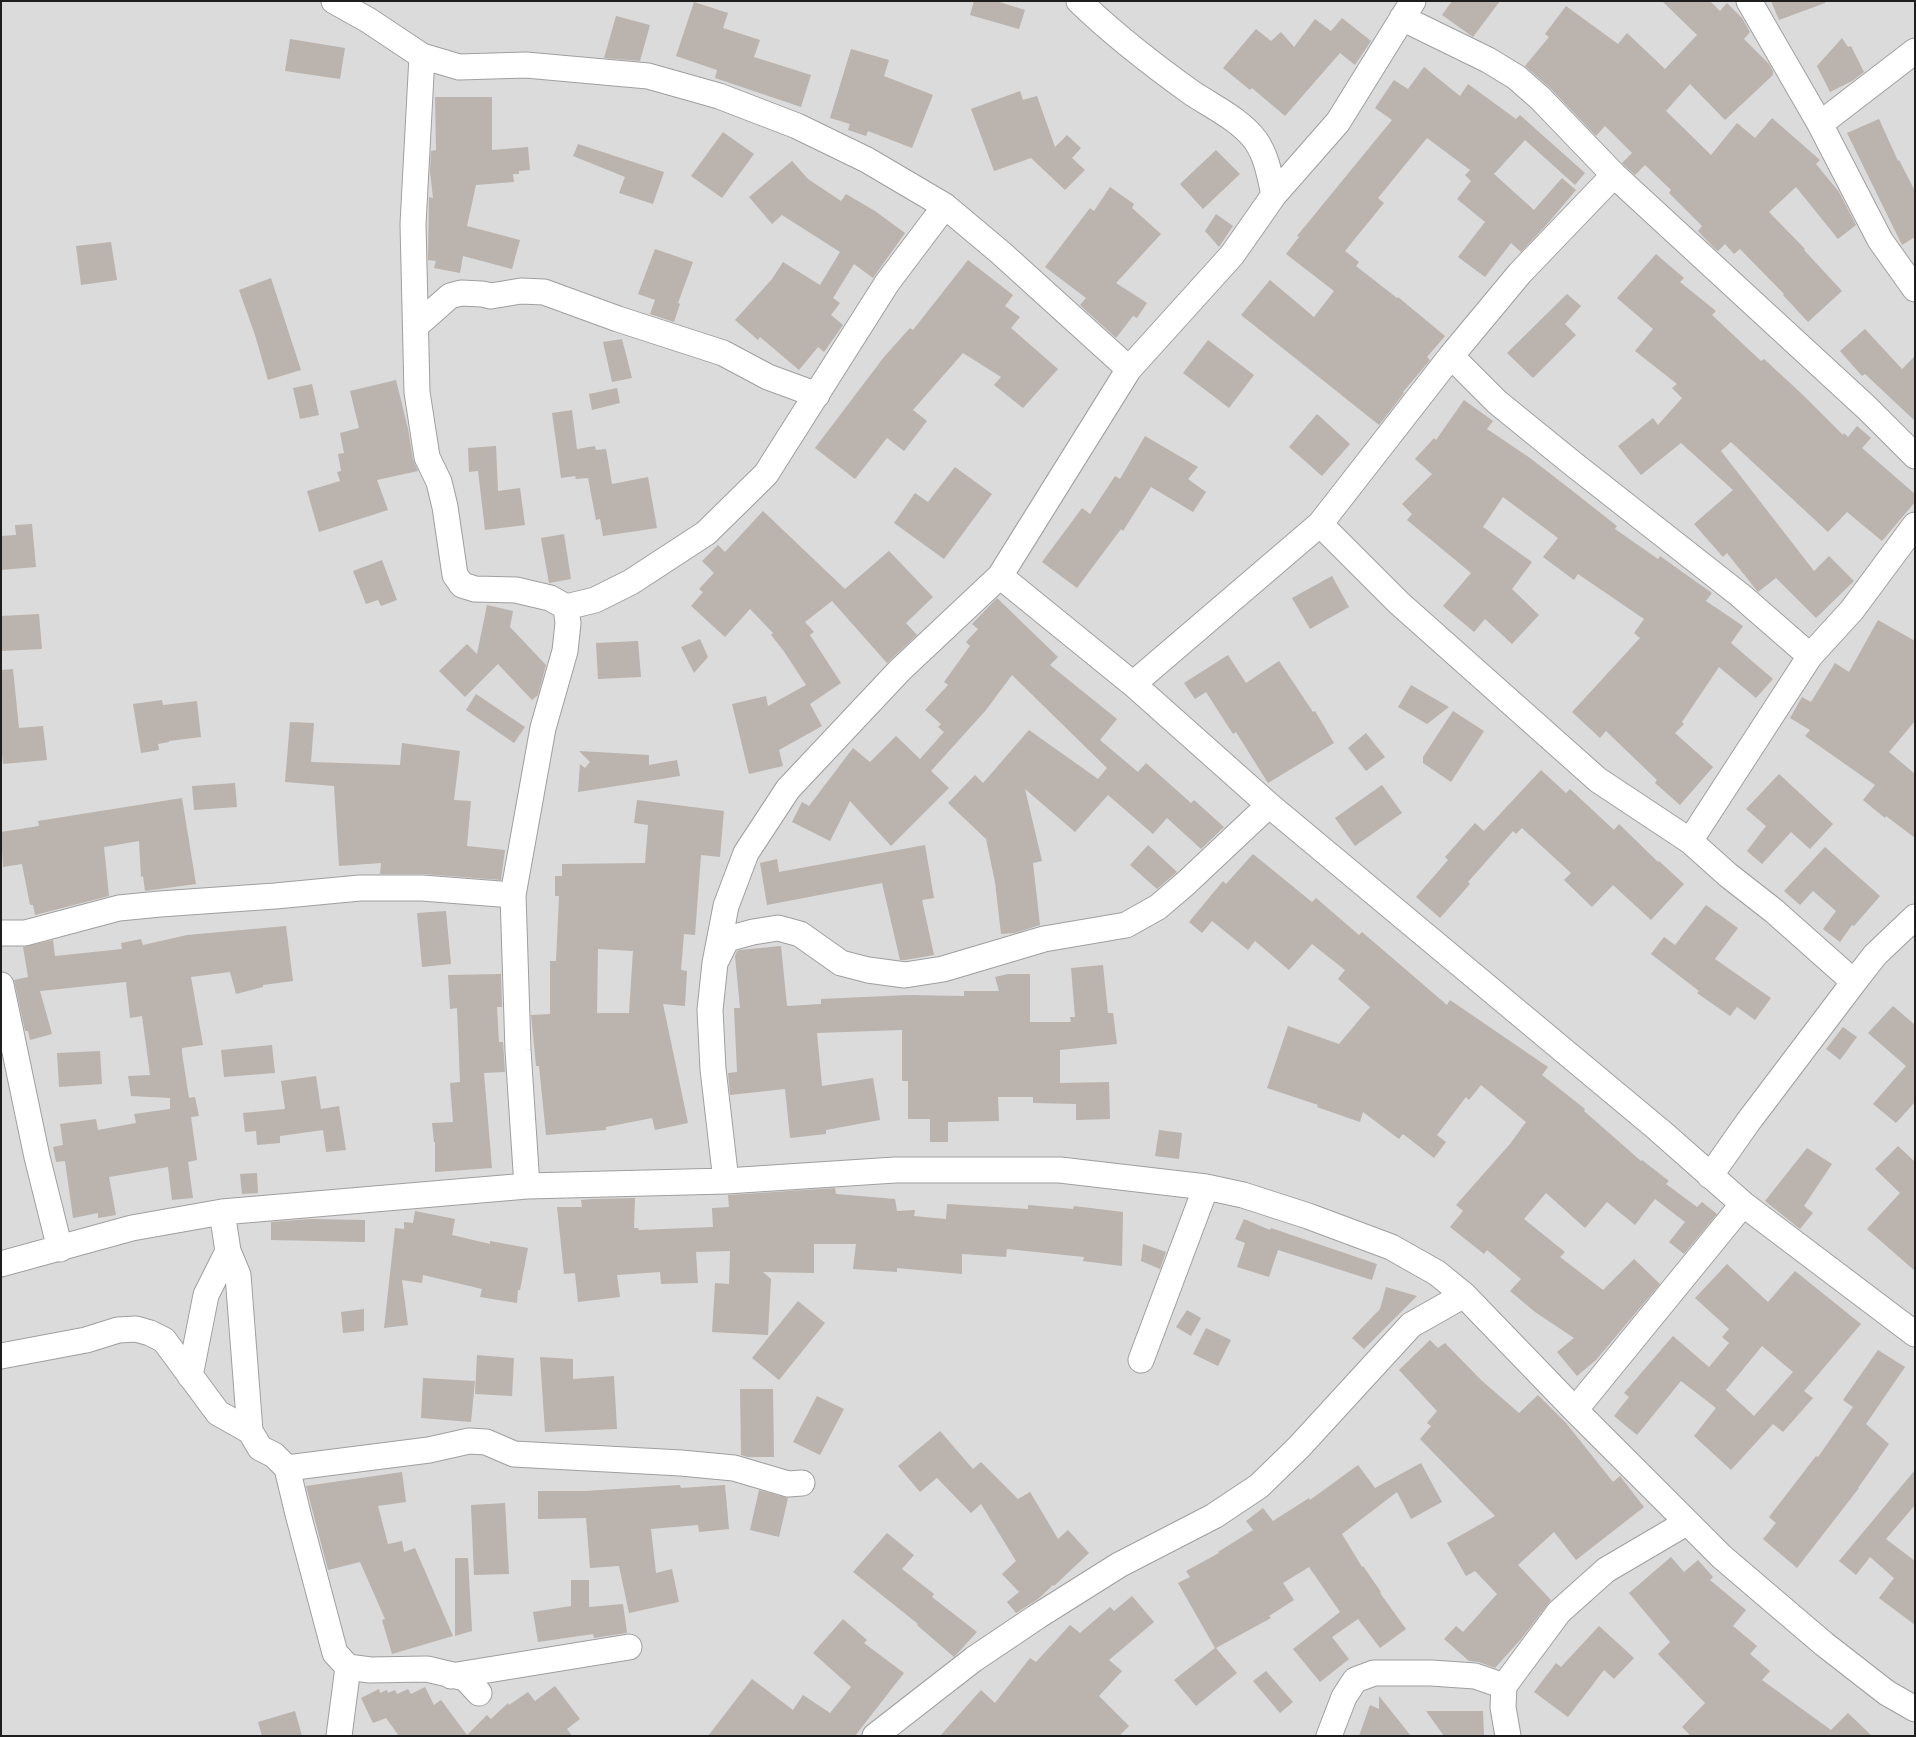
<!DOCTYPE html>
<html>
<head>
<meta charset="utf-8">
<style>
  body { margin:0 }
  #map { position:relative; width:1916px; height:1737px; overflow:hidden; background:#edeae5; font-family:Rubik,sans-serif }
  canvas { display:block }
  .frame { position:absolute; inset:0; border:2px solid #1e1e1e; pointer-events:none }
</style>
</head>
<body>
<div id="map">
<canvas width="1916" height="1737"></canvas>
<div class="frame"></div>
</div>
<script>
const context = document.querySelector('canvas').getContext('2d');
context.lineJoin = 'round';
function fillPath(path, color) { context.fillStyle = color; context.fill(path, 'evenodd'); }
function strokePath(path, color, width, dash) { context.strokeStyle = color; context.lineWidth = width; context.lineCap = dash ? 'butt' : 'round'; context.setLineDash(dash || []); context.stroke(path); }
fillPath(new Path2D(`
  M1 1H1915V1736H1Z`), '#dbdbdb');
fillPath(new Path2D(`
  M974 1H996L1025 10 1019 29 970 15Z
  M1452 1H1500L1473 37 1442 15Z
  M1662 1H1710L1720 11 1727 3 1742 18 1750 32 1744 39 1769 64 1773 71V75L1725 120 1690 84 1666 111 1711 155 1737 123 1755 138 1772 118 1820 160 1816 164 1839 192 1856 225 1838 239 1796 187 1769 212 1805 249 1804 250 1842 291 1808 322 1783 295 1784 294 1740 249 1734 254 1725 244 1718 251 1715 249 1698 231 1702 226 1669 193 1671 190 1645 165 1635 175 1624 165 1622 163 1632 153 1605 126 1596 136 1550 88 1525 66 1549 37 1545 34 1566 6 1618 44 1627 33 1665 69 1697 35Z
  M1771 1H1825V3L1779 20Z
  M694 2 728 13 723 28 760 40 754 57 811 75 801 107 715 78 717 70 676 56Z
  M616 16 650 25 640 61 604 58Z
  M1342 18 1371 41 1355 65 1340 53 1285 116 1252 88 1250 90 1223 68 1256 29 1271 41 1281 32 1294 47 1315 19 1331 31Z
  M1842 38 1848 47 1851 46 1864 72 1852 81 1830 92 1817 66Z
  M290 39 345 48 340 79 285 71Z
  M851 49 889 60 884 76 933 95 912 148 868 131 866 136 848 130 850 124 830 118Z
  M1424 67 1460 96 1468 84 1516 119 1520 115 1585 173 1575 185 1525 140 1494 174 1534 210 1562 178 1576 190 1548 223 1521 252 1511 243 1485 277 1458 257 1485 222 1457 199 1471 181 1465 175 1470 170 1427 138 1378 198 1384 203 1345 251 1359 262 1356 266 1397 298 1398 297 1445 336 1427 357 1430 360 1403 392 1404 393 1379 425 1241 315 1270 280 1314 317 1334 291 1286 254 1299 237 1297 236 1392 120 1375 108 1394 80 1408 89Z
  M1020 91 1023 100 1037 96 1055 147 1067 135 1081 148 1072 158 1085 170 1065 190 1031 158 994 171 971 109Z
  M435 97H492V150L528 147 530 170 519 171V174H513L514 182 476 185 467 226 520 240 512 269 463 256 460 273 434 268 436 261 428 260 429 197 433 198 430 172 431 151 436 150Z
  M1879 119 1898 161 1899 160 1915 191V237L1902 245 1847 133Z
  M723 132 754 154 722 198 691 176Z
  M578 144 664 172 653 204 619 193 625 177 573 156Z
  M1216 150 1240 174 1203 209 1180 184Z
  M792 161 808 179 841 201 846 194 875 211 905 233 873 278 854 264 833 298 840 303 831 315 843 325 824 352 818 347 799 370 760 337 758 340 735 320 772 279 783 262 820 285 840 252 782 215 772 224 749 197Z
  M1110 187 1134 204 1132 208 1161 234 1116 283 1147 303 1137 318 1133 316 1116 338 1080 305 1086 298 1045 267 1090 208 1094 211Z
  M1216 214 1233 226 1219 247 1205 231Z
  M111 242 117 280 81 285 76 246Z
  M655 249 693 262 678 303 680 304 674 322 650 314 655 300 638 294Z
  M1656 254 1684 278 1680 282 1716 311 1712 315 1761 361 1764 359 1803 395 1843 435 1844 433 1848 437 1857 426 1871 438 1862 448 1915 494V502L1882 541 1847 512 1828 532 1731 442 1721 451 1814 571 1829 556 1854 581 1816 618 1776 578 1758 592 1727 553 1723 557 1694 524 1733 490 1681 443 1641 475 1618 446 1653 418 1658 425 1682 398 1672 388 1677 384 1635 351 1653 329 1617 298Z
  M968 260 1013 295 1005 306 1020 317 1011 328 1058 369 1023 408 994 385 1001 377 963 353 913 410 927 421 904 451 887 438 855 479 815 448 884 357 910 328 913 330Z
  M271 278 301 370 268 380 255 335 239 290Z
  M1567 294 1581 306 1565 324 1576 335 1533 378 1507 353Z
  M1865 329 1902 369 1915 356V421L1865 374 1862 376 1840 351Z
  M622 339 632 378 612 382 603 342Z
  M1208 340 1254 375 1229 408 1183 373Z
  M396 380 408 429 413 459 418 471 377 480 388 510 319 532 307 491 340 481 337 472 341 471 338 454 344 453 340 433 359 428 350 391Z
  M312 384 319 415 300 419 293 388Z
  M617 388 620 403 592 410 589 394Z
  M1464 400 1493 421 1487 429 1530 458 1570 489 1617 526 1615 529 1658 559 1660 556 1712 593 1706 601 1743 626 1731 643 1773 679 1756 698 1719 667 1682 722 1684 724 1675 733 1713 767 1680 805 1655 783 1657 780 1606 731 1600 738 1572 712 1640 638 1634 633 1644 619 1578 574 1574 580 1543 557 1558 538 1503 497 1483 527 1532 562 1512 589 1539 615 1512 644 1485 619 1474 632 1443 606 1471 573 1407 520 1412 514 1402 504 1432 474 1415 459 1434 438 1436 440Z
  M572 410 577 449 595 446 596 450 606 449 612 484 648 477 657 528 603 536 600 519 596 520 588 478 576 479 575 476 561 478 552 413Z
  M1317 414 1350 444 1322 476 1289 447Z
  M1145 436 1198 467 1188 479 1206 492 1193 512 1151 487 1123 531 1121 529 1077 588 1042 562 1082 508 1090 514 1115 476 1120 479Z
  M496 446 498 491 520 488 525 525 485 530 478 471 469 472 468 448Z
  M955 467 992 494 944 559 894 523 915 493 928 502Z
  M763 511 845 589 889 551 933 597 906 623 917 635 887 663 832 601 805 622 814 632 810 635 841 683 810 704 822 726 779 750 783 766 749 774 732 704 766 696 768 706 806 685 783 650 771 635 773 633 750 609 725 637 691 606 703 592 699 589 714 573 702 561 718 545 725 552Z
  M32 524 36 567 1 570V536L16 535 15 525Z
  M564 534 571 579 549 583 541 538Z
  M382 560 397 600 381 606 378 600 366 604 353 571Z
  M1332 576 1349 607 1310 629 1292 598Z
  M997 598 1058 657 1050 665 1117 719 1100 740 1138 772 1146 763 1191 803 1194 800 1224 827 1201 849 1167 818 1153 834 1108 795 1075 832 1025 789 1042 861 1033 863 1040 925 1015 933 1001 934 995 882 986 839 948 803 975 775 983 783 1029 730 1098 779 1107 768 1012 675 986 710 931 771 949 788 891 846 850 801 830 841 792 822 802 802 809 806 853 748 870 762 896 736 920 759 944 732 938 727 941 724 925 710 948 685 944 682 970 646 966 642 978 629 972 624Z
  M487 605 513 611 510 627 546 665 538 695 532 700 498 664 465 697 439 671 467 644 477 654Z
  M39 614 42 649 1 651V616Z
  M1878 620 1915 641V721L1889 752 1915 774V838L1886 816 1885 818 1863 800 1875 785 1805 736 1810 730 1790 718 1802 697 1811 702 1835 663 1849 672Z
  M700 639 708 657 694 673 681 647Z
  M638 641 641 677 598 679 596 643Z
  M1228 655 1246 683 1279 661 1313 712 1315 711 1334 743 1268 783 1236 732 1233 734 1206 692 1195 699 1184 683Z
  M13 669 19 728 43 726 47 760 3 764 1 743V670Z
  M1411 685 1449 707 1427 724 1398 707Z
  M476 694 525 727 514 743 466 710Z
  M162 700 163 705 197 701 201 737 169 741V742L158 744 159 750 141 753 133 704Z
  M1453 711 1484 731 1451 782 1423 763V757Z
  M290 722 314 723 311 762 400 765 402 743 460 751 454 800 471 801 467 846 505 850 501 880 423 874H380L381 863 339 866 334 786 285 782Z
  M1366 733 1385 757 1366 771 1348 748Z
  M579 751 649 755V765L677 760 680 776 578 792 580 764 585 768 590 762Z
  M1541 770 1566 793 1570 789 1614 830 1619 824 1658 862 1659 861 1684 884 1651 920 1613 885 1592 907 1564 880 1571 873 1522 828 1516 834 1513 831 1468 882 1470 884 1440 918 1416 897 1448 860 1445 857 1475 823 1484 831Z
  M1779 774 1833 824 1810 849 1791 832 1762 864 1747 851 1766 826 1746 809Z
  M235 783 237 807 194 810 192 786Z
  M1382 785 1402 813 1355 846 1335 818Z
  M182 798 196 884 145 891 143 876 141 877 139 841 104 847 109 896 35 915 33 905H30L22 864 3 867 1 832 39 826 38 821Z
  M637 800 724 811 720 857 701 855 695 935 684 934 681 970 687 971 685 1006 663 1004 688 1123 655 1130 652 1118 606 1127V1130L546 1135 539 1066H536L531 1015 550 1014V961H556L559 896H555V876H562V864L645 863 648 825 634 823ZM598 949 633 951 629 1013H597Z
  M925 845 934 898 922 900 934 955 905 960H900L882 883 767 905 760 863 777 859 779 872Z
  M1148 845 1177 872 1157 889 1130 865Z
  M1825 847 1880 896 1854 926 1852 925 1840 942 1823 929 1836 911 1813 891 1800 905 1784 891Z
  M1253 854 1312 902 1316 898 1359 935 1362 932 1447 1005 1450 1000 1548 1067 1542 1075 1585 1109 1584 1111 1641 1161 1642 1160 1669 1181 1666 1184 1697 1207 1702 1202 1717 1214 1684 1254 1669 1242 1685 1222 1655 1199 1635 1225 1607 1202 1585 1228 1546 1193 1524 1219 1565 1252 1560 1257 1603 1290 1634 1259 1660 1284 1596 1360 1577 1376 1557 1352 1574 1338 1535 1312 1510 1291 1521 1279 1487 1250 1484 1254 1450 1227 1463 1211 1456 1205 1510 1144 1526 1122 1481 1085 1469 1100 1466 1097 1437 1135 1446 1142 1434 1158 1403 1134 1399 1139 1363 1112 1360 1122 1317 1107 1318 1105 1267 1088 1288 1026 1339 1044 1370 1007 1338 979 1345 970 1312 944 1289 970 1255 941 1248 950 1212 921 1202 933 1189 922 1223 881 1226 884Z
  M1706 905 1738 928 1715 959 1771 998 1755 1020 1737 1007 1730 1016 1697 993 1699 991 1651 954 1664 937 1675 945Z
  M446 911 451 964 422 967 417 913Z
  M286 926 293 981 263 985V987L236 994 230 972 191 977 203 1045 182 1048V1053L189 1098 195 1097 199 1116 191 1117 197 1160 188 1162 193 1198 172 1200 168 1167 109 1177 116 1215 98 1218V1213L73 1218 65 1161 56 1162 53 1147 63 1145 60 1124 96 1119 98 1130 136 1123 134 1114 170 1109V1098L131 1096 128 1076 150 1075 142 1016 130 1018 126 982 40 991 52 1034 30 1040 28 1031H25L14 980 28 977 23 947 53 940 55 956 122 949 121 943 141 939 143 945 187 935Z
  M781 946 787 1006 821 1004V999L908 995 964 996V991H999L995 977 1008 974H1030V1022H1071L1070 1017H1075L1071 968 1103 965 1108 1013H1113L1117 1044 1060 1050V1083L1109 1082 1110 1119 1076 1120V1104L1033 1103V1097H998L999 1121 948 1122V1142H930V1119H908V1081H902V1030L817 1033 822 1086 873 1078 880 1120 826 1130V1134L790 1138 785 1089 730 1095 728 1073 737 1072 734 1008H740L735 956 737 951 740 950Z
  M501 974 502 1007H497L499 1042H503L505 1072 484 1073 492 1168 435 1172V1142H434L432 1123 453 1122 450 1083 460 1082 457 1008 450 1009 448 975Z
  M1893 1006 1915 1025V1102L1896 1123 1873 1104 1906 1066 1868 1033Z
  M1843 1027 1857 1037 1840 1060 1826 1049Z
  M272 1045 275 1073 224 1077 221 1050Z
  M100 1051 102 1084 59 1087 57 1053Z
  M316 1076 321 1109 339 1106 346 1150 326 1152 323 1130 280 1136V1143L257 1145 256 1131 245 1132 243 1113 285 1109 281 1081Z
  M1159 1130 1182 1133 1179 1159 1155 1156Z
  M1898 1146 1915 1162V1271L1867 1229 1900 1193 1875 1169Z
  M1807 1148 1832 1164 1804 1206 1813 1213 1800 1229 1765 1201Z
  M257 1173 258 1193 242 1194 240 1174Z
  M835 1188 836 1194 895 1199 897 1211 915 1210 914 1216 946 1219 947 1204 1028 1209V1205L1073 1209 1074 1206 1123 1212 1122 1266 1083 1261 1084 1257 1007 1249 1006 1257 962 1254V1274L897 1268V1272L853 1269 856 1244H814V1273L763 1272 771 1279 768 1335 712 1332 715 1283 729 1284 730 1251 696 1252 698 1283 661 1284 660 1272 617 1275 620 1297 578 1302 575 1273 564 1274 557 1207H582L581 1200 592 1199 635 1198 634 1228H638L639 1230 713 1227 712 1208 729 1207 728 1195Z
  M415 1211 455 1219 452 1235 490 1244V1241L528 1248 520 1290H518L517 1303 480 1297 482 1289 423 1275 422 1283 402 1280 408 1325 384 1328 395 1228 404 1229V1222L413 1223Z
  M310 1219 365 1220V1242L271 1240V1222Z
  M1244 1219 1270 1230 1271 1228 1377 1264 1372 1280 1278 1250 1269 1277 1237 1267 1245 1243 1235 1239Z
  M1143 1244 1166 1252 1160 1269 1141 1261Z
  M1727 1264 1768 1302 1795 1271 1861 1324 1804 1391 1813 1398 1783 1432 1773 1424 1731 1470 1694 1436 1716 1408 1681 1381 1637 1435 1614 1416 1629 1397 1624 1393 1673 1336 1709 1367 1729 1343 1722 1337 1729 1329 1695 1298ZM1762 1346 1793 1372 1754 1416 1726 1390Z
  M1386 1287 1417 1296 1364 1349 1352 1338 1380 1309Z
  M798 1301 825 1323 779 1380 752 1358Z
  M364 1309V1331L343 1333 341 1312Z
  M1187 1310 1201 1318 1191 1336 1176 1327Z
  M1206 1328 1231 1340 1218 1366 1193 1354Z
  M1430 1340 1438 1348 1445 1343 1481 1380 1519 1413 1538 1395 1566 1423 1613 1482 1620 1476 1644 1507 1576 1560 1554 1532 1518 1565 1551 1600 1521 1639 1495 1668 1479 1662 1469 1661 1444 1639 1456 1626 1463 1632 1497 1594 1475 1571 1466 1576 1447 1543 1495 1516 1420 1439 1431 1426 1427 1423 1437 1411 1399 1370Z
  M1878 1350 1905 1367 1866 1424 1889 1444 1858 1488H1859L1797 1568 1763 1539 1776 1523 1769 1517 1816 1456 1818 1457 1853 1407 1843 1400Z
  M477 1355 514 1358 512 1396 475 1394Z
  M540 1357 573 1359V1379L614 1376 617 1429 545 1432Z
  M423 1378 475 1381 471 1422 421 1418Z
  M740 1389H773L774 1457H748L741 1455Z
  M817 1396 844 1409 820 1455 793 1442Z
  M940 1431 973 1469 981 1462 1018 1499 1030 1492 1058 1539 1068 1530 1089 1553 1054 1586 1053 1585 1038 1599 1016 1613 1007 1602 1019 1592 1002 1574 1016 1561 981 1504 971 1513 937 1478 920 1492 898 1466Z
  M1421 1463 1442 1502 1411 1519 1397 1492 1342 1534 1362 1567 1363 1566 1381 1592 1380 1593 1406 1629 1380 1648 1358 1619 1332 1637 1349 1659 1320 1682 1293 1649 1340 1612 1309 1567 1283 1583 1294 1600 1269 1616 1271 1618 1216 1648 1237 1673 1196 1706 1174 1680 1215 1648 1178 1583 1190 1577 1186 1571 1219 1553 1218 1552 1253 1530 1246 1521 1263 1508 1273 1521 1309 1498 1310 1500 1358 1465 1375 1488Z
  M1915 1470V1505L1886 1539 1915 1561V1625L1879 1598 1894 1578 1870 1557 1856 1575 1839 1561Z
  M402 1472 406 1502 378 1506 388 1544 402 1541 404 1552 415 1548 453 1636 392 1654 382 1620 385 1619 360 1562 328 1570 306 1486Z
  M680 1485 681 1488 725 1485 729 1529 699 1532 698 1525 651 1529 656 1573 672 1569 679 1602 629 1613 619 1566 590 1568 586 1518 538 1519V1491H585Z
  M759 1490 788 1498 779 1537 750 1530Z
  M505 1503 509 1574 474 1575 471 1505Z
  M887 1533 914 1555 902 1569 934 1594 932 1597 977 1632 954 1657 917 1625 918 1624 853 1572Z
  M1671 1557 1684 1572 1698 1560 1713 1577 1710 1580 1746 1610 1733 1626 1757 1646 1750 1654 1770 1671 1762 1680 1831 1730 1848 1713 1872 1736H1691L1682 1727 1705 1703 1658 1654 1670 1642 1629 1593Z
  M455 1558H468L472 1631 455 1636Z
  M571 1580H589V1607L623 1604 627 1633 594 1638 593 1634 538 1642 533 1612 571 1606Z
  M1132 1596 1154 1622 1109 1660 1122 1671 1099 1696 1129 1726 1119 1736H940L981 1690 995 1703 1030 1658 1036 1662 1070 1625 1080 1633 1110 1607 1114 1611Z
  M843 1619 867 1640 864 1643 904 1673 855 1736H708L752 1679 793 1710 803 1695 830 1713 851 1687 813 1653Z
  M1599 1626 1634 1658 1614 1679 1604 1670 1568 1717 1534 1692 1556 1663 1561 1667Z
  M1266 1671 1293 1702 1280 1713 1253 1681Z
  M555 1686 580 1719 567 1729 572 1736H399L386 1718 373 1723 361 1698 379 1689 380 1693 387 1690 388 1693 395 1690 397 1694 408 1689 411 1694 425 1687 434 1705 441 1700 467 1735 487 1715 491 1719 508 1703 509 1705 528 1692 535 1701Z
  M1379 1696 1411 1736H1359L1370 1705 1379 1709Z
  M295 1711 302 1736H262L258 1722Z
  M1426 1711H1483L1484 1736H1444Z`), '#bab3ae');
const minor = new Path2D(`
  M334 1 368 20 422 56 459 67 526 65 648 76 719 96 797 126 867 160 945 206 1001 253 1129 369
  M1079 1C1114 35 1153 65 1192 93 1213 107 1241 120 1256 141 1267 157 1270 177 1274 195
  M1749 1 1820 124 1880 240 1915 289
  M1402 18 1488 60 1516 77 1540 98 1614 175 1867 408 1915 456
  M422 56 413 224 417 392 427 457 439 482 445 507 455 575 462 585 475 589 516 590 550 598 566 607 595 600 631 582 706 533 766 474 887 283 945 206
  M1820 124 1915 51
  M416 326 450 296 461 293 482 294 491 296 521 291 544 292 618 319 723 353 768 377 817 395
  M1451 356 1497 402 1572 463 1740 595 1810 656
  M1320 524 1399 603 1598 780 1690 841 1728 875 1774 911 1854 982
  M1000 576 1133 684 1269 805 1659 1130 1743 1204 1915 1334
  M1133 684 1320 524 1451 356 1520 273 1614 175
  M1690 841 1810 656 1852 610 1915 525
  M1 933H25L119 908 160 904 275 896 360 888H422L513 895
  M717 959 727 939 753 932 778 928 800 934 841 963 868 970 905 975 943 969 1044 939 1126 925 1158 907 1185 884 1269 805
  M1 985 37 1157 60 1249
  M1710 1176 1748 1122 1854 982 1875 955 1915 917
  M726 1181 713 1069 710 1010 715 963 726 906 746 853 788 789 900 670 1000 576 1129 369 1232 255 1274 195 1338 122 1413 1
  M527 1186 518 1050 513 895 543 728 565 651 568 623 566 607
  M222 1212 228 1251 238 1275 250 1431 260 1448 274 1455 287 1468 298 1514 335 1653 348 1667 370 1670 427 1669 465 1678 479 1693
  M1 1264 132 1228 222 1212 527 1186 726 1181 895 1170H1060L1206 1187 1243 1195 1308 1216 1391 1247 1437 1273 1464 1295 1575 1410 1722 1557 1824 1644 1887 1693 1915 1709
  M1 1356 86 1340 118 1330 136 1329 150 1333 164 1340 218 1413 250 1431
  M1141 1360 1206 1187
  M190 1376 206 1295 228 1251
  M1575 1410 1743 1204
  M287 1468 429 1450 469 1441 486 1442 514 1454 681 1463 734 1468 788 1484 802 1483
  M451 1676 629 1647
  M339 1736 348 1667
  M875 1736 974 1659 1038 1616 1119 1565 1214 1516 1259 1486 1299 1447 1411 1325 1464 1295
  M1329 1736 1344 1697 1355 1680 1374 1673H1431L1475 1676 1504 1686
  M1508 1736 1503 1707 1504 1686 1559 1612 1606 1570 1686 1523`);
strokePath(minor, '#9f9f9f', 27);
strokePath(minor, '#fff', 25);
</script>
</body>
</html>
